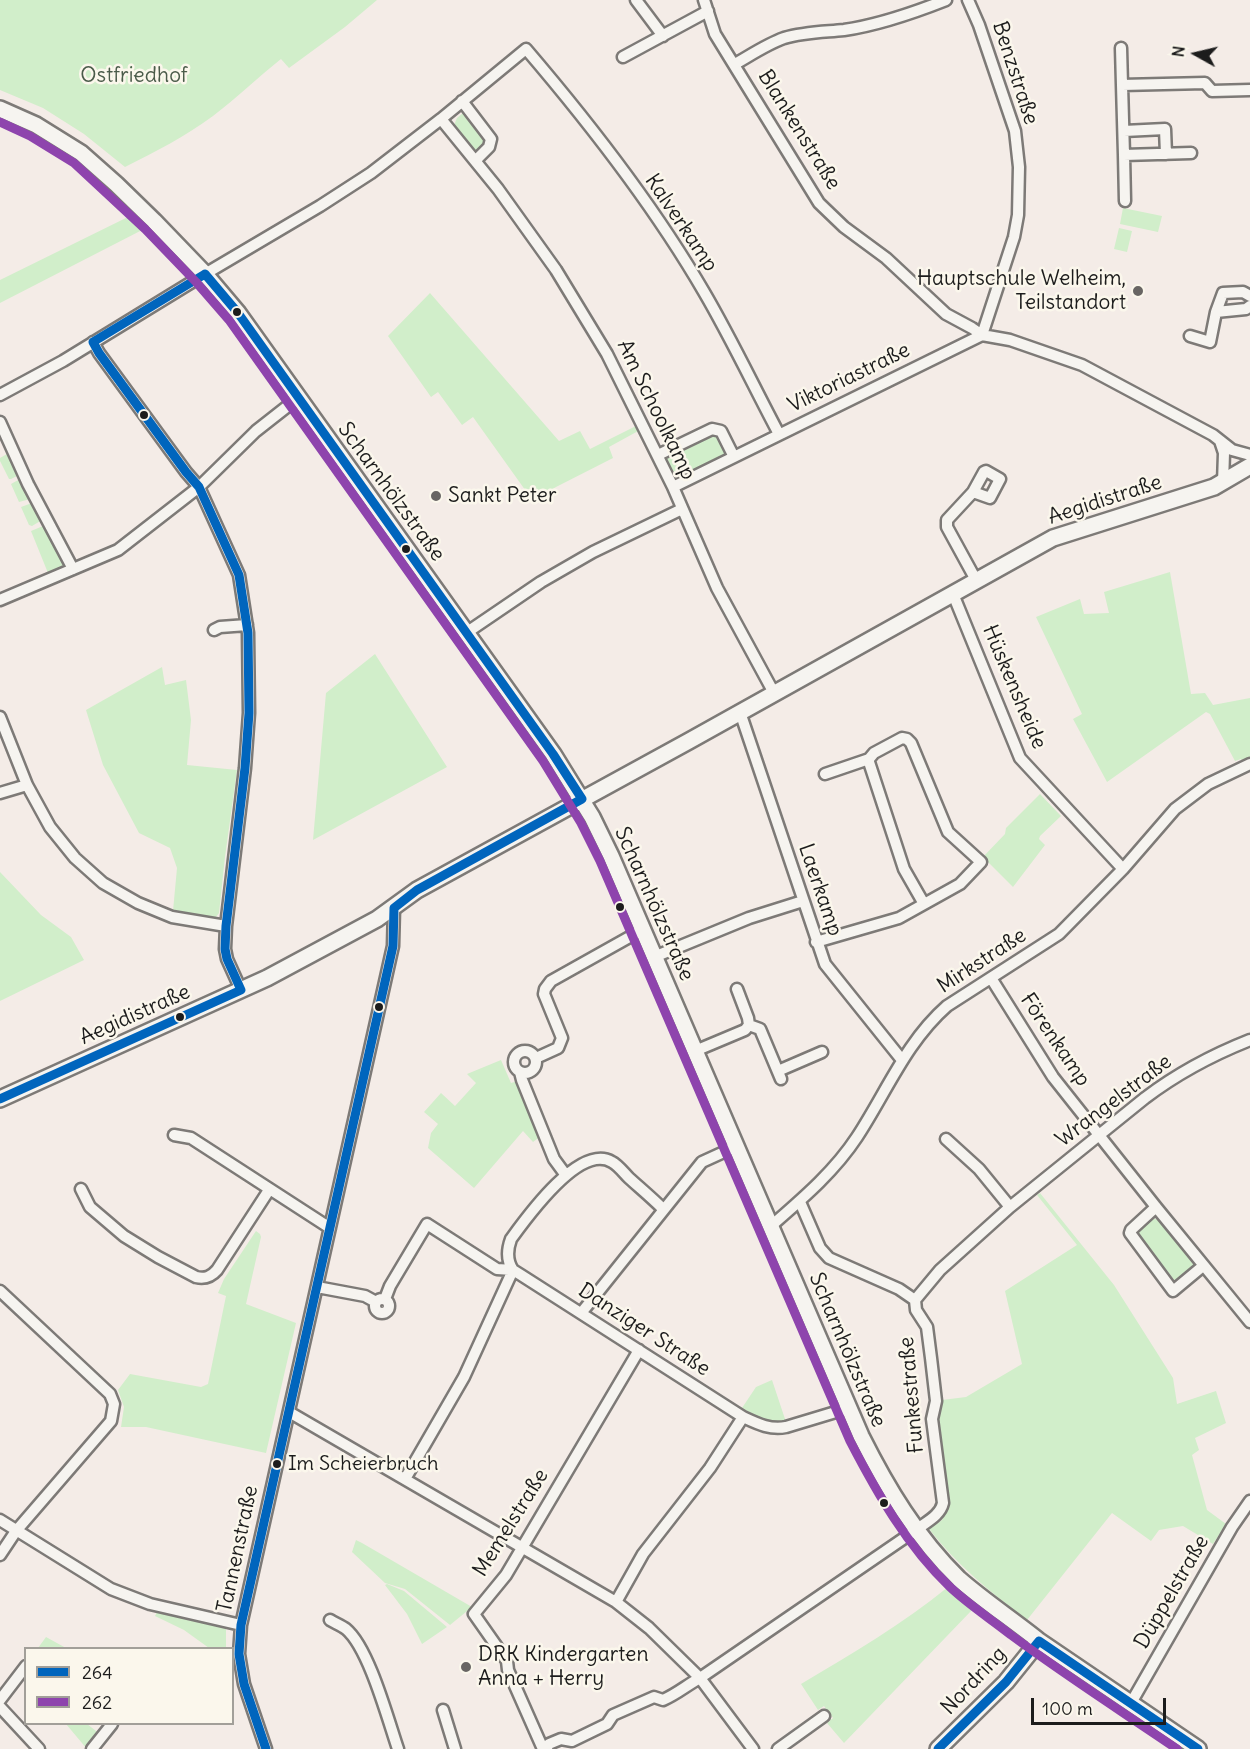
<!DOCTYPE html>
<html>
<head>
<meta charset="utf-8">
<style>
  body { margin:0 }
  #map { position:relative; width:1250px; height:1749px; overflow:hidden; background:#f4ece7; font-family:Delius,sans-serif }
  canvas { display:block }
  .legend { position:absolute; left:24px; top:1647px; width:210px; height:78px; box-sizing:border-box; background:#fbf7ec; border:2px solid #a29f99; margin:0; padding:8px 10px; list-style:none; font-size:18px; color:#1c1c1c }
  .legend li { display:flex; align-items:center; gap:12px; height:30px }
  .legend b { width:30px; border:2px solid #a29f99 }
  .north { position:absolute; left:1166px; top:24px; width:60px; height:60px; -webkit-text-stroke:4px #fbf7ec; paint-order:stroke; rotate:278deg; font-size:16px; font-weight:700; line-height:24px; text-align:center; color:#1c1c1c }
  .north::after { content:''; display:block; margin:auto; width:21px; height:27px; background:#1c1c1c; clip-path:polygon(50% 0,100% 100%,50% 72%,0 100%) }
  .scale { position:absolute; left:1031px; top:1698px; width:135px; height:27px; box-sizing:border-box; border:3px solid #1c1c1c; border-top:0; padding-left:8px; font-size:18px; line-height:21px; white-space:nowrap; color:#1c1c1c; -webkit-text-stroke:4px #fbf7ec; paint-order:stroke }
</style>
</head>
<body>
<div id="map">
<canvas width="1250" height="1749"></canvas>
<ul class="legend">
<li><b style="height:8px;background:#0065bd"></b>264</li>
<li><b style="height:8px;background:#8e44ad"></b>262</li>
</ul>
<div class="north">N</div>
<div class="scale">100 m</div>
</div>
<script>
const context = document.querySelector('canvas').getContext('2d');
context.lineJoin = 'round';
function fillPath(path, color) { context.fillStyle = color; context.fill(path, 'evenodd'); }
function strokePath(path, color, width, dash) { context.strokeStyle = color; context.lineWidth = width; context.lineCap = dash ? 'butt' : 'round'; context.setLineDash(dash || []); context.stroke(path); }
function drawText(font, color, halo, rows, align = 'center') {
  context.font = font + ' Delius,sans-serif'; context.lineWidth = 5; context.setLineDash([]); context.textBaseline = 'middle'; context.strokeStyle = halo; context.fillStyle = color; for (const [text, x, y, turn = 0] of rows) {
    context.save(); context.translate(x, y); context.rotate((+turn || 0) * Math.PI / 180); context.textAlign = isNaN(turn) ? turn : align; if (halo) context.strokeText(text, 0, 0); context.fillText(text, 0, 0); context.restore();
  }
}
fillPath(new Path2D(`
  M0 0H377L345 27 289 68 281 59C258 77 237 98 213 116 186 136 155 152 125 167L84 134 43 108 0 90Z
  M464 112 487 143 477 153 474 152 454 125 457 118Z
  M1123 208 1162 216 1158 232 1120 224Z
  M132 215 146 228 0 303V280Z
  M1119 228 1132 231 1127 252 1114 249Z
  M430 293 559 441 580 431 590 449 638 425 640 430 609 447 613 458 556 487 533 501 473 417 462 425 438 392 431 397 388 336Z
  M716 432 727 452 726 455 679 479 673 477 666 460 667 456Z
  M7 454H9L19 475 11 479H9L0 461V458Z
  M20 479 30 499 19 502 11 484Z
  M32 503 42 520 32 526 29 525 21 507Z
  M43 526H45L64 562 63 568 48 573 31 531Z
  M1170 572 1191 694 1205 693 1213 705 1250 698V758L1242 761 1241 759 1235 761 1210 714 1206 712 1107 782 1073 719 1082 714 1036 617 1080 599 1084 614 1109 613 1104 592Z
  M375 654 447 767 313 840 326 693Z
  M162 667 165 685 186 680 191 720 187 765 237 770 225 857 219 913 216 917H204L173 911 177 868 170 848 139 833 103 765 86 710Z
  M1040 794 1061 816 1040 836 1039 839 1045 845 1013 887 983 857 1005 834 1006 828Z
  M0 872 41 915 71 937 84 960 0 1001Z
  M501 1060 511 1083 518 1081 541 1136 533 1142 523 1131 474 1188 428 1148 431 1133 438 1124 424 1112 441 1093 455 1106 476 1083 467 1074Z
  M1040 1193 1114 1285 1173 1378 1177 1404 1216 1391 1226 1423 1195 1438 1199 1450 1192 1455 1207 1510 1226 1524 1213 1544 1183 1526 1159 1530 1151 1541 1112 1513 1027 1620C990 1592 957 1565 929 1529L942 1520 947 1510 938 1421 942 1400 966 1397 1022 1364 1005 1291 1077 1245 1037 1195Z
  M1153 1218 1158 1220 1194 1265 1193 1269C1187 1274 1180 1283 1172 1279L1136 1234 1135 1231Z
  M256 1231 260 1234 261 1237 246 1304 296 1323 266 1453 146 1427H121L124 1407 118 1390 130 1374 201 1387 208 1384 226 1296 218 1293 224 1279Z
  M772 1380 786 1422C768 1424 757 1418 742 1408L756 1387Z
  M356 1540 362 1543 472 1607 450 1625 405 1589 385 1583 352 1552Z
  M387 1584 404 1591 447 1627 422 1644 407 1614 385 1585Z
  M948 1587 972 1610 844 1743 827 1723 833 1718 824 1706 818 1710 801 1684C851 1654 903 1624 948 1587Z
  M158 1610 226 1626V1648H209L184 1630 155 1616Z
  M46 1637 66 1648H38Z
  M66 1724H87L100 1734 87 1749Z`), '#d1eeca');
const street = new Path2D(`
  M636 0 663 36
  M704 0 715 34 819 203 844 227 886 258 946 314 972 328 982 335 1010 340 1082 365 1213 435 1232 450 1250 455
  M1121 48 1122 85
  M623 57 708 11
  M735 64C751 55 767 44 784 38 804 32 824 32 844 30 879 25 913 13 946 0
  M462 101 491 139 489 147 476 160
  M441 119 526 49C591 125 654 206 704 292 731 338 754 387 779 434
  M1124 131 1165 129 1166 154
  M1191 153 1124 155 1122 85 1205 83 1212 91 1250 90
  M1124 155 1125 201
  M1250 296 1243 292 1223 293 1216 312 1246 309 1250 306
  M1190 336 1210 342 1216 312
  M93 342 99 353 186 472 199 487 239 575 248 633 249 713 245 768 226 926 225 949 227 959 241 990
  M0 395 63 361 205 274 320 206 371 173 441 119 498 189 556 270 607 354 673 487 717 588 774 693
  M0 422 28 484 73 569
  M1220 441 1224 453 1223 483
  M658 455 712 429 721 431 734 457
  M673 487 982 335 1014 237 1018 215 1019 167 1015 131 979 25 968 0
  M973 492 990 498 1000 479 986 471 984 472 973 492 947 520V527L976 580
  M953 594 1020 758 1123 869
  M0 600 118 550 199 487 256 431 298 398
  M214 630 220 627 247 625
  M466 633 541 582 593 552 682 509
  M740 712 825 964 902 1060
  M0 717 27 785 50 827 75 858 103 883 138 903 172 917 226 926
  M825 774 869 759
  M0 793 27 785
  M816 942 899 918 960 884 981 862 948 832 911 743 907 739 902 738 874 753 869 759V762L904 869 924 904
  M654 957 749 918 803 901
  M991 978 1053 1077 1156 1207 1250 1322
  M737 989 748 1018 749 1025
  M514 1062a11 11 0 1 1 22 0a11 11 0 1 1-22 0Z
  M695 1051 745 1030 749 1025 760 1029 781 1079
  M536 1058 558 1048 562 1038 544 994 545 989 551 981 642 930
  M778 1071 822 1052
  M520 1072 522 1080 554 1159 565 1174
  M174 1135 191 1138 330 1228
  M946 1139 979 1169 1010 1207
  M81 1189 90 1207 124 1236 158 1257 196 1277C205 1279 211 1277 217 1270L269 1190
  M800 1202 820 1248 829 1258 899 1289 915 1300
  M1156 1207 1131 1230 1130 1233 1173 1291 1203 1266
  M771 1226C802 1199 834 1172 857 1137 886 1093 906 1042 947 1006L1059 934 1123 869 1175 809 1208 784 1250 764
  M513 1270C506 1260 507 1250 511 1239 527 1217 580 1143 612 1162 618 1165 624 1173 629 1178 640 1188 652 1198 663 1209
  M317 1287 365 1296 376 1302
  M0 1291 110 1394 114 1404 111 1421 16 1531 0 1555
  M375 1306a7 7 0 1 1 14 0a7 7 0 1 1-14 0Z
  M385 1299 390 1286 427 1224 497 1269 513 1270 521 1275 743 1417C758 1424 770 1430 786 1427L849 1408
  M915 1300 940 1270 1010 1207 1145 1098C1178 1073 1212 1055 1250 1040
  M582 1312 702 1162 737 1146
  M289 1412 616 1602 649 1628 700 1678 753 1749
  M405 1479 464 1377 513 1270
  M0 1520 111 1589 150 1604 241 1625
  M616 1602 643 1554 710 1468 743 1417
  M330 1620C335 1623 342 1626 346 1629 369 1648 388 1720 398 1749
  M0 1700 26 1666
  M1131 1703 1232 1527 1250 1501
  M0 1707 39 1749
  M443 1710 455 1749
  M92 1749 112 1724
  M266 1749 244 1684 239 1654 241 1625 393 946 394 908
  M543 1749 508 1670 507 1661 474 1614 506 1575 639 1350
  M546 1749 549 1744 561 1739 572 1741 607 1724 613 1715 654 1697 663 1700C677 1694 687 1685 700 1678L916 1530C926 1522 940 1516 943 1503L932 1419 936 1401 931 1358 927 1327 916 1310 915 1300
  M778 1749 824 1716`);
const secondary = new Path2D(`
  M0 109 36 125 81 153 116 184 154 221 205 274 238 313 553 754 592 817 611 856 861 1436C887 1488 917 1538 959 1579 984 1601 1013 1620 1039 1641L1198 1749
  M0 1099 267 978 377 919 417 890 689 741 1053 538 1214 487 1250 466
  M938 1749 1006 1682 1039 1641`);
strokePath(street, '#7d7a77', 15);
strokePath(secondary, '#7d7a77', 20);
strokePath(street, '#f6f4f0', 10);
strokePath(secondary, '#f6f4f0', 15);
strokePath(new Path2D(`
  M205 274 238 313 553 754 582 799
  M93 342 99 353 186 472 199 487 239 575 248 633 249 713 245 768 226 926 225 949 227 959 241 990
  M93 342 205 274
  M394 908 417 890 582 799
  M0 1099 241 990
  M1039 1641 1198 1749
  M266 1749 244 1684 239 1654 241 1625 393 946 394 908
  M938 1749 1006 1682 1039 1641`), '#0065bd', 9);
strokePath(new Path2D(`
  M0 122 30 136 74 163 145 229 196 282 229 320 543 761 581 823 600 861 850 1441C877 1493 907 1546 950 1587 969 1605 991 1619 1011 1635 1065 1675 1121 1711 1177 1749`), '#8e44ad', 9);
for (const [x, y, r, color] of [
  [1138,291,6,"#686563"],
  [237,312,5,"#1c1c1c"],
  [144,415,5,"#1c1c1c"],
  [436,496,6,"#686563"],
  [406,549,5,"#1c1c1c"],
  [620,907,5,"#1c1c1c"],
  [379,1007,5,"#1c1c1c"],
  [180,1017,5,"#1c1c1c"],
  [277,1464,5,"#1c1c1c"],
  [884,1503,5,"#1c1c1c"],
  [466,1667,6,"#686563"]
]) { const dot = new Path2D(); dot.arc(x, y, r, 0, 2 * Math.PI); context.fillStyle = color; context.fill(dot); strokePath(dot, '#fbf7ec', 2); }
drawText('20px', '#1c1c1c', '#fbf7ec', [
  ["Im Scheierbruch",288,1464]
], 'left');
drawText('21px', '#1c1c1c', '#fbf7ec', [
  ["Benzstraße",1015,73,72],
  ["Blankenstraße",799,130,58],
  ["Kalverkamp",681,223,56],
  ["Viktoriastraße",849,378,-26],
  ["Am Schoolkamp",656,410,64],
  ["Scharnhölzstraße",391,492,54],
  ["Aegidistraße",1105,500,-18],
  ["Hüskensheide",1014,687,67],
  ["Laerkamp",820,890,71],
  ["Scharnhölzstraße",654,904,66],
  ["Mirkstraße",982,961,-33],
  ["Aegidistraße",135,1015,-24],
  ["Förenkamp",1055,1040,56],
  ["Wrangelstraße",1114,1101,-37],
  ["Danziger Straße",644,1330,33],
  ["Scharnhölzstraße",847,1350,67],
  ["Funkestraße",912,1395,-95],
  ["Memelstraße",511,1523,-58],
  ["Tannenstraße",238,1549,-78],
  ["Düppelstraße",1172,1592,-60],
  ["Nordring",974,1681,-47]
]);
drawText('21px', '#4a5b49', '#fbf7ec', [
  ["Ostfriedhof",134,76]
]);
drawText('21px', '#1c1c1c', '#fbf7ec', [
  ["Hauptschule Welheim,",1126,279,"right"],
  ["Teilstandort",1126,303,"right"],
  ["Sankt Peter",448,496],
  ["DRK Kindergarten",478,1655],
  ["Anna + Herry",478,1679]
], 'left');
</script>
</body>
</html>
